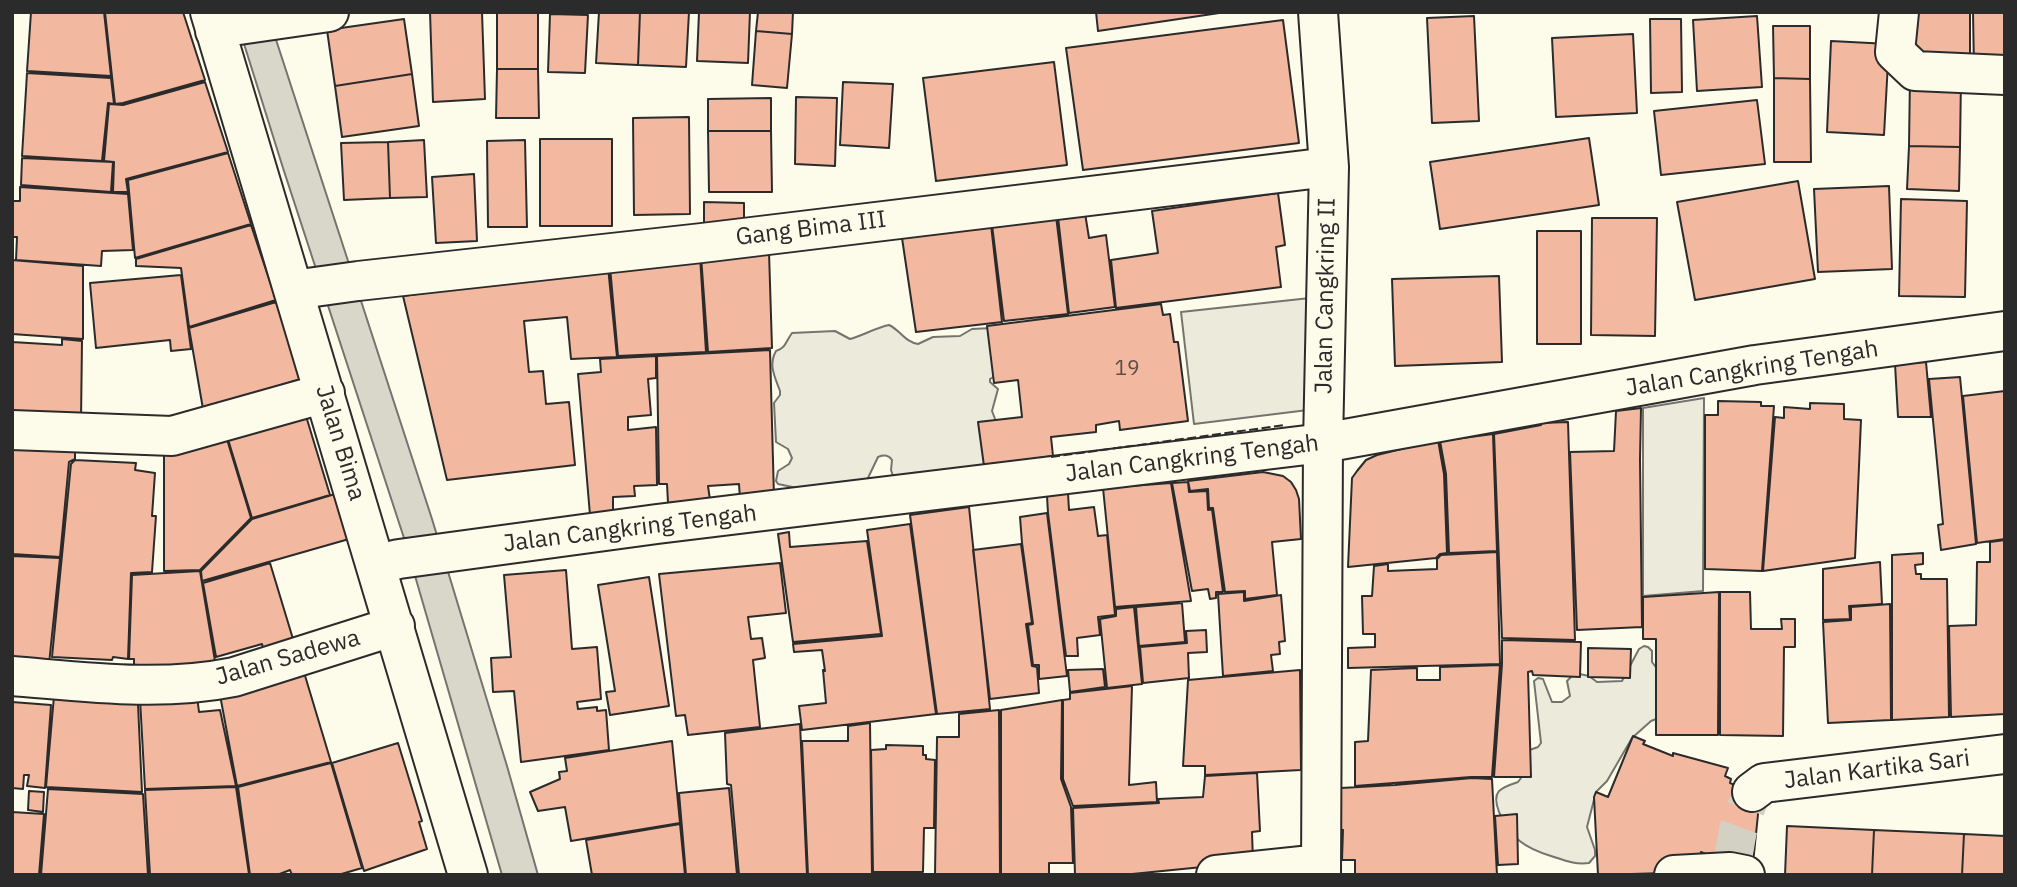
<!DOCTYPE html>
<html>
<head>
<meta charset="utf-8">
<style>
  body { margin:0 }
  #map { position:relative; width:2017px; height:887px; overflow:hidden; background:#fdfbea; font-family:"IBM Plex Sans",sans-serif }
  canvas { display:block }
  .frame { position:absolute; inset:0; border:14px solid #2b2b2b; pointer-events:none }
</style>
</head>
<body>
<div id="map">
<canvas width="2017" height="887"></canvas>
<div class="frame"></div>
</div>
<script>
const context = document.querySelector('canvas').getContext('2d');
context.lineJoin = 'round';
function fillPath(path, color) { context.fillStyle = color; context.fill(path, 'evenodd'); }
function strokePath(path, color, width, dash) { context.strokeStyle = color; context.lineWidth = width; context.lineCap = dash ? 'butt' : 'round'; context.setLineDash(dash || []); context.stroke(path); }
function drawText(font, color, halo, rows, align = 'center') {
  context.font = font + ' "IBM Plex Sans",sans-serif'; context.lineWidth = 5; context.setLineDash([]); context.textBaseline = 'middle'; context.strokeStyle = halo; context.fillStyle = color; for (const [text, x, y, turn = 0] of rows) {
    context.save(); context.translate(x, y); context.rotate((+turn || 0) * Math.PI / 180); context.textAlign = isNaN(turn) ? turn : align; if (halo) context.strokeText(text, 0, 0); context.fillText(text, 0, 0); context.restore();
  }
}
const green = new Path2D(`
  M889 325C900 330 905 342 918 344L933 337 960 336 972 329 992 328 1002 372 990 379V382L998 389 992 411 997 424 995 470 912 473 907 479 893 476 891 470 892 460C888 454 883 455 878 457L867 480 797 488 778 484 776 481 778 471 789 464 792 458 788 449 776 442 774 403 780 395V391C775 377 768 365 776 351 786 348 786 341 792 333L835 331 850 339C864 335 875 328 889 325Z
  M1704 398 1703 591 1643 596V408Z
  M1644 646 1648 647 1652 651V662L1658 670 1671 713 1651 721 1632 738 1607 781 1596 792 1587 827 1595 850V856L1589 863C1574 865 1564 860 1551 856 1525 848 1510 838 1499 812 1491 791 1500 788 1518 782L1521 778 1524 752 1538 747 1541 743 1534 681 1538 678 1543 679 1552 702H1562L1570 696 1567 681 1575 673 1589 676 1597 682 1622 681 1639 649Z`);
fillPath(green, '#ecebdb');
strokePath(green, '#74746e', 2);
const parking = new Path2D(`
  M1310 298 1308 410 1194 424 1181 312Z`);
fillPath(parking, '#eceadb');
strokePath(parking, '#74746e', 2);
const water = new Path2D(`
  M234 12H267L432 519 507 766 538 875H502L404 538 283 168Z`);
fillPath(water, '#d8d7c9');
strokePath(water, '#74746e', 2);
const building = new Path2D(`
  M31 12H104L111 76 27 71Z
  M105 12H183L205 80 123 103 115 104Z
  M430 12H482L485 99 433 102Z
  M497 12H538V69H497Z
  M599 12H640L638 65 596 63Z
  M640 12H689L686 67 638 65Z
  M699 12H750L748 63 697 61Z
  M758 12H793L792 34 756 31Z
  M1096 12H1226L1098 31Z
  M1904 12H1970V63L1916 69Z
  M1973 12H2005V69L1974 70Z
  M550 14 588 15 585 73 548 72Z
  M1474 16 1479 121 1432 123 1427 18Z
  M1757 16 1762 87 1697 91 1693 20Z
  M404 19 412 74 335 86 327 30Z
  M1650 19H1681L1682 92 1651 93Z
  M1283 20 1299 143 1083 170 1066 48Z
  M1773 26H1810V79L1774 78Z
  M756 31 792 34 787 88 752 85Z
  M1633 34 1637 113 1556 117 1552 38Z
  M1831 41 1889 44 1884 135 1827 132Z
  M1054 62 1067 165 936 181 923 78Z
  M497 69H538L539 118H496Z
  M27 73 111 78 114 104 108 103 102 161 22 156Z
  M412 74 419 126 342 137 335 86Z
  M1910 76 1961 77 1960 147 1909 146Z
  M1774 78 1810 79 1811 162H1774Z
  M205 82 228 152 126 179 128 192H113L114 162 104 161 109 104 123 105Z
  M843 82 893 84 889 148 840 145Z
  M796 97 837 98 835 166 795 164Z
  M771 98V131H708V99Z
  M1757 100 1765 164 1661 175 1654 111Z
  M689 117 690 214 634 215 633 118Z
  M708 131H771L772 192H709Z
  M1589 138 1599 205 1440 229 1430 162Z
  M540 139H612V226H540Z
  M424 140 427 197 390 198 388 142Z
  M525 140 527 227H488L487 141Z
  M388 142 390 198 344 200 341 143Z
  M1909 146 1960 147 1959 191 1907 189Z
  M228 153 251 224 135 258 128 180Z
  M22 158 113 162 111 192 21 185Z
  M474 174 477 241 436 243 432 177Z
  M1798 181 1815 279 1695 300 1677 202Z
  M1889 186 1892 269 1818 272 1814 189Z
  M20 187 128 194 133 250 102 251 101 266 16 260 17 237H12V201H20Z
  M1278 193 1285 245 1276 247 1281 287 1116 308 1111 260 1158 253 1152 211Z
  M1901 199 1967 201 1965 297 1899 296Z
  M704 202 744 203V227L704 226Z
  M1085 213 1089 238 1106 235 1115 307 1069 313 1058 217Z
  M1056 216 1068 314 1004 321 992 225Z
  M1592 218H1657L1655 336 1591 335Z
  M251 225 276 300 189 327 181 268 136 266V259Z
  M991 225 1002 322 916 332 902 238Z
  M1537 231H1581V344H1537Z
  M769 252 772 348 708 352 701 256Z
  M700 256 706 352 618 356 610 267Z
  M12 260 83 266V339L12 334Z
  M608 267 617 357 571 359 567 317 524 321 529 372 543 371 546 404 569 402 575 465 447 480 403 296Z
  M181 275 191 349 171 351 170 340 96 348 90 283Z
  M1499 276 1502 362 1395 366 1392 279Z
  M276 302 301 379 203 409 189 328Z
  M1161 304 1163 315 1170 314 1174 342H1178L1188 421 1120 430 1119 421 1096 425V432L1051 437 1053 456 984 466 978 422 1022 417 1018 380 994 383 987 326Z
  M12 336V342L62 345V339L82 341 81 420 12 419Z
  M770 350 774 497 740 499 739 484 708 486 710 500 668 503 667 484H659L657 356Z
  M656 356V378L648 379 651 415 628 417V430L656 427 657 485 634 486 635 496 613 497V514L590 515 578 374 601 372 600 359Z
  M1926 362 1931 417H1898L1895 364Z
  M1960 377 1976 544 1941 550 1938 525 1943 524 1929 379Z
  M2005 391V539L1977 543 1963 396Z
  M1718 401 1761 402V406H1774L1762 571 1705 569V415H1718Z
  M1810 403 1844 404V419L1861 420 1855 558 1763 571 1775 417 1784 418V407L1810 409Z
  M1641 408 1640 459 1642 627 1577 630 1570 452 1614 451 1616 411Z
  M306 416 330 495 252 518 227 436Z
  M1568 422 1575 640 1502 638 1494 434 1541 425V423Z
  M1493 434 1497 551 1449 553 1446 474 1440 441Z
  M226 436 251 518 200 570 164 571V454Z
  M1438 440 1444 474 1447 553 1440 554 1436 558 1348 567 1352 478 1357 471 1366 460 1377 455Z
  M12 447 75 450V459L69 462 60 557 12 554Z
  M75 460 136 463 135 470 155 473 152 516H156L152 572 131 573 128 659 113 657 112 660 52 657 71 464Z
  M1263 472 1283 476 1291 482 1296 490 1299 499 1301 539 1272 542 1277 595 1245 599V591L1225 592 1213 508H1209L1208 489 1190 491 1188 481Z
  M1188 482 1189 492 1207 491 1208 510 1212 509 1223 592H1216V598L1210 599 1208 589 1192 591 1172 483Z
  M1171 483 1191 601 1115 607 1103 488Z
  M1068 493 1069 510 1094 507 1098 536 1107 535 1115 615 1098 617 1100 635 1077 638 1078 656H1066L1048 513 1047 496Z
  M335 494 349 539 202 581 201 571 252 519Z
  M969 507 990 709 937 714 910 515Z
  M1047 513 1067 676 1039 679V665H1033L1028 625 1033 624 1022 543 1020 517Z
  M910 524 936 714 802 730 799 706 826 703 823 670 825 671 822 650 794 652 793 644 882 636 867 530Z
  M789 532 790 547 867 541 881 634 793 642 778 534Z
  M2005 540V714L1951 717 1949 626 1976 625 1977 562H1990V542Z
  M1021 544 1032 623 1026 624 1032 666 1037 667 1039 693 990 699 973 550Z
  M1497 552 1500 664 1348 668V648L1375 647V634H1363L1362 596H1372L1374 566 1388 564V571L1437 569V559L1441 555Z
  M1923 553V564L1915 565 1916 574H1921V579H1947L1949 717 1892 720V555Z
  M12 556 60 558 49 664 12 662Z
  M1880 562 1882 604 1849 606 1850 619 1823 620V569Z
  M270 563 293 639 263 648 262 644 216 657 203 583Z
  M780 563 786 613 748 617 751 639 762 638 765 658 753 660 760 727 688 735 685 715 676 716 659 574Z
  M566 570 572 649 597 647 601 699 577 702 578 709 597 707V711L606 710 609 750 521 762 514 691 493 692 491 658 511 657 504 575Z
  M200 571 216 667 134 670V659H129L132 575Z
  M649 577 669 706 610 715 606 692 615 691 598 585Z
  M1244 592V601L1281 595 1285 641 1279 642 1280 654 1271 655 1273 671 1223 676 1218 594Z
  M1719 592 1718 735H1656V639H1643V597Z
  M1720 592H1750L1751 629H1782L1781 619H1795V647H1784L1783 736 1720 735Z
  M1182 603 1185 642 1139 646 1136 607Z
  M1890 604 1891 720 1828 723 1823 622 1851 620V607Z
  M1134 607 1142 684 1107 688 1100 619 1116 616V609Z
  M1206 630 1207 652 1188 653 1189 678 1143 683 1140 647 1187 643 1186 631Z
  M1502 640 1581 642 1580 677 1533 675 1532 671 1528 672 1531 777H1494L1502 664Z
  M1588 648 1631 649 1630 678 1588 677Z
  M1500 665 1492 777H1471L1355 786V742L1368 741 1371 670 1417 668V680H1440V667Z
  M303 669 331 762 237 786 220 695Z
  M1103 669 1105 687 1070 692 1068 670Z
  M1300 670 1301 770 1205 775V766H1183L1188 680Z
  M1132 686 1129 785 1156 782 1157 802 1073 806 1063 779V700L1070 699V693Z
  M54 696 138 704 142 792 46 787Z
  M197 696 199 712 220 710 236 786 145 789 140 699Z
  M1062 700 1061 779 1071 807 1073 863H1049V875H1001V710Z
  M12 702 51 705 45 788 27 786 29 775H24L23 789 12 788Z
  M999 710 1000 875H935L937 737H959V714Z
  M870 723 872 875H808L802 741H848V726Z
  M800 724 807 875H739L731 785 727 784 725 733Z
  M1633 736 1645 741 1643 744 1673 756V753L1728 768 1725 776 1731 779 1730 783 1760 795 1752 873 1701 852 1695 868 1665 873 1598 875 1594 797 1596 792 1608 797Z
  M672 741 680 823 571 841 565 807 538 811 530 792 560 779 559 772 567 771 565 758Z
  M398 743 422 821 419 822 427 849 364 871 332 763Z
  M886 745 923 746V755H926V759L935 760 934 828H924L923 872H873L871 750 886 749Z
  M331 763 362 868 338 875H292L290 870 277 875H250L238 787Z
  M1257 773 1260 831 1252 832 1253 862 1122 875H1075L1073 808 1159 803 1158 799 1203 797 1205 776Z
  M1472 778 1492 779 1497 875H1355V860H1342L1343 830 1339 829 1341 788 1395 785Z
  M236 787 249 874 150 875 145 790Z
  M729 788 737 875H686L679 793Z
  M48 789 143 794 148 875H41Z
  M29 791 44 792 43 812 28 810Z
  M12 812 44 814 39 875H12Z
  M1517 814 1518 864 1498 865 1495 816Z
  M680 824 685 875H592L586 840Z
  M1787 826 1874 830 1872 875H1785Z
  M1874 830 1964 834 1962 875H1872Z
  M1964 834 2005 836V875H1962Z`);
fillPath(building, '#f2b8a0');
strokePath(building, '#2b2b2b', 2);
strokePath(new Path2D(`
  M1732 864 1738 830 1752 792`), '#d3d1c4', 38, [38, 19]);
const minor = new Path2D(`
  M210 12 468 875
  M1318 12 1329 167 1323 443 1321 875
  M1899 12 1895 52 1915 71 2005 75
  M215 31 232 26 329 12
  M293 290 358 281 702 243 1329 167
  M12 430 172 436 325 393
  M377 564 399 559 657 524 1323 443 1755 365 2005 331
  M12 676C86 682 160 692 234 677L395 626
  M1752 792 1764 783 2005 754
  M1216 875 1321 864
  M1674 875 1730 872 1745 875`);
strokePath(minor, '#2b2b2b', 42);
strokePath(minor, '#fdfbea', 38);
strokePath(new Path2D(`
  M1051 457 1285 425`), '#2b2b2b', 2, [9, 3.5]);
drawText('21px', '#5d4e48', null, [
  ["19",1127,369]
]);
drawText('24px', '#2b2b2b', '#fdfbea', [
  ["Gang Bima III",811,229,-7],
  ["Jalan Cangkring II",1326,296,-89],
  ["Jalan Cangkring Tengah",1752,369,-9],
  ["Jalan Bima",340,443,73],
  ["Jalan Cangkring Tengah",1192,459,-7],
  ["Jalan Cangkring Tengah",630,529,-7],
  ["Jalan Sadewa",288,658,-16],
  ["Jalan Kartika Sari",1877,770,-7]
]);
</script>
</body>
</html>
